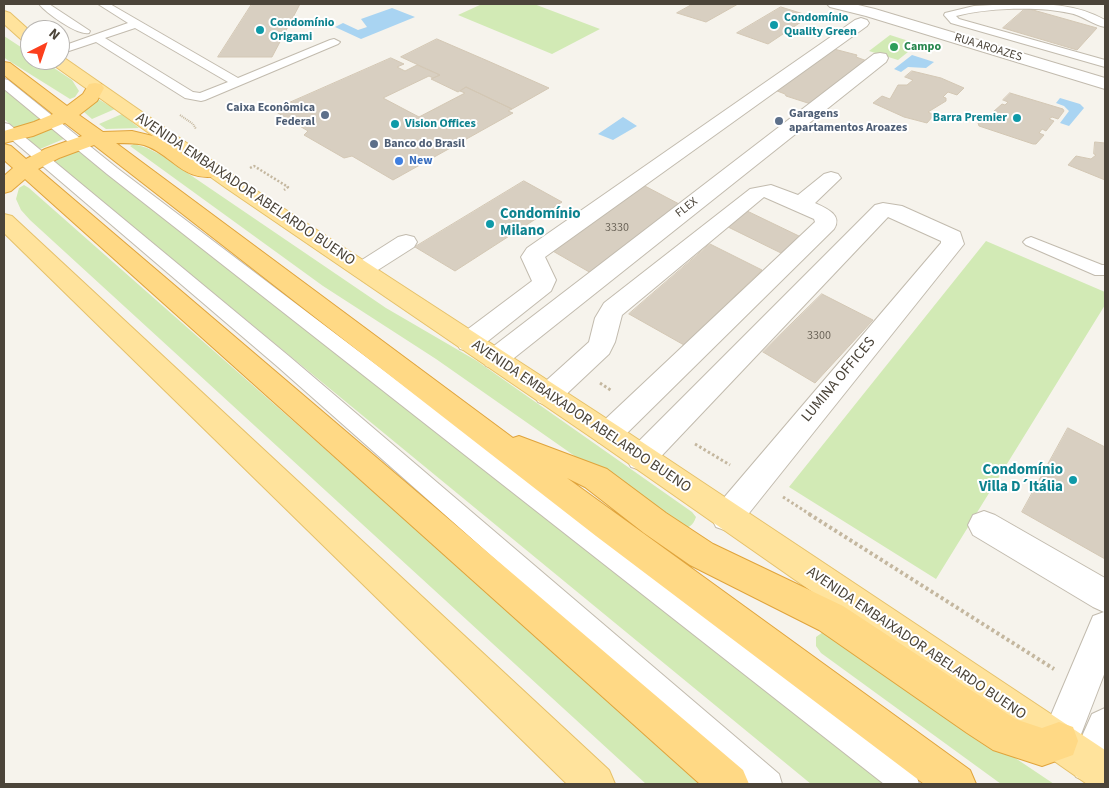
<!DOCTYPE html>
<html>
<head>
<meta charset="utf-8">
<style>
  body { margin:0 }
  #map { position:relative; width:1109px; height:788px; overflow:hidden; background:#f6f3ec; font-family:"Source Sans 3",sans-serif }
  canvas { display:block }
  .frame { position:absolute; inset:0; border:5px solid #4b4439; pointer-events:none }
  .north { position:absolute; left:20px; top:20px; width:50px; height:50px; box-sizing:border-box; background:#fff; border:1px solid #b7b4b0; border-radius:50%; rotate:41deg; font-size:14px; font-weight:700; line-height:20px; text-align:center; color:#4b4439 }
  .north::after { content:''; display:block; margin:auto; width:18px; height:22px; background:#fc3f1d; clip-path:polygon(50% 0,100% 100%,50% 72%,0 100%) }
</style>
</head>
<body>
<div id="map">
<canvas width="1109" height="788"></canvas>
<div class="frame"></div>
<div class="north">N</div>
</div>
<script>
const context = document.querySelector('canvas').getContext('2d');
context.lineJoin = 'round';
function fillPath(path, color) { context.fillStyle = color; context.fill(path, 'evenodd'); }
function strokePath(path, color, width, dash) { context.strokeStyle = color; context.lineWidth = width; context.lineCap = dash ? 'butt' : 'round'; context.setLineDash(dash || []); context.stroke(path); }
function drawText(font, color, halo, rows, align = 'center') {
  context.font = font + ' "Source Sans 3",sans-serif'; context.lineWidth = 4; context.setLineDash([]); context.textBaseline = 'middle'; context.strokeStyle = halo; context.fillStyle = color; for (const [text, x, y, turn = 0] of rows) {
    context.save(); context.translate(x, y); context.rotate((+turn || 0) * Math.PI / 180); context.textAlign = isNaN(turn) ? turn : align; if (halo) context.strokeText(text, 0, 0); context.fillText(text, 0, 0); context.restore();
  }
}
fillPath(new Path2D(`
  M482 4H534L600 29 552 54 458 15Z
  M890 35 918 44 898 60 869 51Z
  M4 36 30 53V60H42L72 80 79 91 75 97 70 99 6 59 4 57Z
  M4 90 41 119 16 129 4 119Z
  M98 99 115 109 92 119 84 112Z
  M122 114 139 128 106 129 99 124Z
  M53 128 66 138 40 149 27 139Z
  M134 144 147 148 161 155 386 308 477 361 692 512 696 517C693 526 689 528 679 529L436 359 323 286 130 146Z
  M75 150 83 151 898 784H811L54 162Z
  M24 185 29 188 705 784H646L30 220 21 210 16 199 19 188Z
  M986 241 1105 292V305L936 579 789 487Z
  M823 632 833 636 1054 784H1001L821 653 816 646V637Z`), '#d2eab5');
fillPath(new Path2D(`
  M392 8 415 17 361 39 335 27 343 23 358 30 367 27 361 19Z
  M912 55 934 62 926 68 908 67 901 72 894 69Z
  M1060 98 1080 104 1084 108 1069 126 1060 123 1069 111 1064 106 1056 103Z
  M623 117 637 126 613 140 598 134Z`), '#a9d4f2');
const building = new Path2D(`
  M252 4H300L272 57H218Z
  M693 4H738L706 22 677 13Z
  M781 7 810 16 768 44 737 33Z
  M1026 8 1097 28 1077 50 1003 28Z
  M437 39 488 61 549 88 512 109 466 87 458 92 431 79 440 75 401 57Z
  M830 48 857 55 856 57 870 62 862 68 857 66 853 70 855 71 828 92 825 91 819 96 824 98 814 105 786 96 785 94 772 89Z
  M391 58 404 64 397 67 405 71 417 65 440 75 433 78 429 76 383 98 419 117 465 93 460 91 466 87 512 109 508 111 513 113 393 180 352 156 344 158 304 135 308 131 273 110Z
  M912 71 941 78 964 88 957 95 948 92 943 97 946 98V101L928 112 934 115 927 123 904 117 873 103 882 96 890 99 898 85H907L913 80 905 77Z
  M1010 93 1063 109 1064 111 1058 119 1052 117 1049 119 1054 121 1046 131 1042 129 1039 133 1044 135 1036 144H1033L979 126 978 123 986 115 992 117 996 114 993 112 1002 104 1005 105 1008 102 1003 100Z
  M1095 142 1105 143V180L1068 165 1076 156 1091 159 1096 155 1094 154Z
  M524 181 562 202 455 271 415 247Z
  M643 185 681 205 591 273 551 250Z
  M745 210 801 237 783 254 726 226Z
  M710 244 762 270 684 345 629 314Z
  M822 294 873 320 815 383 763 352Z
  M1068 428 1105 447V559L1022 512Z`);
fillPath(building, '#d8cfc1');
strokePath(building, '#d3c7b4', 1);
const service = new Path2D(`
  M39 4H49L90 31 89 33C78 36 46 13 39 4Z
  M98 4H110L238 78 330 40 334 39 340 42 338 44 205 100 201 101 185 98 96 42 60 54V47L128 23ZM135 28 228 82 200 93 193 92 105 38Z
  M1011 4C1044 4 1075 3 1105 20V27C1093 25 1082 15 1069 13 1040 6 985 8 956 16L959 19 1105 60V67L951 23 944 15 945 13 974 6Z
  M4 79 8 80 117 168 916 774 919 784H884L107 174 4 89Z
  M4 123 9 124 290 357 779 774 782 784H749L278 367 4 133Z
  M1031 237 1102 265H1105V275H1095L1026 245 1023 242 1026 239Z`);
const minor = new Path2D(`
  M827 4H854L875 9 1105 78V89L866 16 830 7Z
  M861 18 867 20 869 23 867 26 545 257 556 280 551 291 478 349 469 351 460 349 456 342 460 335 532 281 521 257 527 248 855 20Z
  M880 53 886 54 888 58 886 62 504 366 495 369 486 366 482 359 486 352 874 54Z
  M831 172 838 174 841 178 815 203C826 208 843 215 834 229L618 442 608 446 598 442 594 434 598 426 815 222 814 219 764 197 622 315 615 342 609 354 558 402 548 406 538 402 534 395 538 388 589 342 595 318 604 303 750 189 771 185 798 195 824 174Z
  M883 203 902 206 960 232 964 244 738 527 727 531 716 527 711 517 716 507 941 243V241L888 217 651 467 641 470 631 467 626 458 631 449 875 205Z
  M406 235 414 237 417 242 414 247 370 275 362 278 354 275 350 270 354 265 398 237Z
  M984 511 995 515 1105 578V672L1073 755 1059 760 1045 755 1040 741 1093 616 1104 612 1093 607 973 535 968 525 973 515Z
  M1105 708V773L1104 777 1090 783 1076 777 1070 763 1092 714Z`);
const primary = new Path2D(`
  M4 11 10 13 30 31V44L24 42 4 24Z
  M60 55 240 180 618 426 1105 750V784H1087L598 442 226 188 52 64 50 60H60Z
  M4 214 12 216 609 770 615 784H567L4 233Z`);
const trunk = new Path2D(`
  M4 62 10 63 67 106 83 94 89 84 95 83 101 84 104 88 97 101 79 115 103 132 132 131 157 137 197 162 222 167 225 171 222 175C183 185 174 155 144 145 135 143 126 143 116 143L513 438 519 436 607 469 666 513 713 544 843 606 1015 719 1042 728 1059 722 1073 727 1078 741 1073 755 1042 766 993 750 967 733 819 630 690 565 644 533 585 487 567 478 970 770 976 784H924L596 536 94 145 59 158 38 169 743 770 749 784H700L25 179 11 191 4 193V176L13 168 4 160V144L11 146 26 159 45 149 82 136 65 123 33 136 4 143V131L34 122 53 114 4 75Z`);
strokePath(service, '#c2bbae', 2);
strokePath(minor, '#c2bbae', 2);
strokePath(primary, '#e6c16a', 2);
strokePath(trunk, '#e0a43c', 2);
strokePath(new Path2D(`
  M180 115 193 124 196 129`), '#c4b79f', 2, [1, 1]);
strokePath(new Path2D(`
  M250 168 254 166 288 187 284 190`), '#c4b79f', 2.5, [2, 2]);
strokePath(new Path2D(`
  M600 383 612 391
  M695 444 730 465
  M783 497 811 515`), '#c4b79f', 3, [2.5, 2.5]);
strokePath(new Path2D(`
  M809 514 1054 669`), '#c4b79f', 4, [3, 3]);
fillPath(service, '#fff');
fillPath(minor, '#fff');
fillPath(primary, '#ffe39c');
fillPath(trunk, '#ffd985');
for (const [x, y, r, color] of [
  [774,25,5,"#0f9aa8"],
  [260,30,5,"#0f9aa8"],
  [894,47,5,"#2e9e5b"],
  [325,115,5,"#5c6f8a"],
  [1017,118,5,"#0f9aa8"],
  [779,121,5,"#5c6f8a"],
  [395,124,5,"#0f9aa8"],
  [374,144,5,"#5c6f8a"],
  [399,161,5,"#3f7fe0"],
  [490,224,5,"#0f9aa8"],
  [1073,480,5,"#0f9aa8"]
]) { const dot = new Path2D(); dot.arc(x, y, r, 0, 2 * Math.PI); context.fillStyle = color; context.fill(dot); strokePath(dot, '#fff', 2); }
drawText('bold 12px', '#0d838f', '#fff', [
  ["Condomínio",784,18],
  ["Quality Green",784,32],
  ["Condomínio",270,23],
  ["Origami",270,37],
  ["Barra Premier",1007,118,"right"],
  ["Vision Offices",405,124]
], 'left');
drawText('bold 12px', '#27864d', '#fff', [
  ["Campo",904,47]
], 'left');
drawText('12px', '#4b4439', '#fff', [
  ["RUA AROAZES",988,48,17],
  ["FLEX",687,208,-38]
]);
drawText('bold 12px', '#4e5e75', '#fff', [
  ["Caixa Econômica",315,108,"right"],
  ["Federal",315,122,"right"],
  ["Garagens",789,114],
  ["apartamentos Aroazes",789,128],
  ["Banco do Brasil",384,144]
], 'left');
drawText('bold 12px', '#366cbe', '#fff', [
  ["New",409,161]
], 'left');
drawText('12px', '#6e675b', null, [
  ["3330",617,228],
  ["3300",819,336]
]);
drawText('15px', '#4b4439', '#fff', [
  ["AVENIDA EMBAIXADOR ABELARDO BUENO",245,190,34],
  ["LUMINA OFFICES",839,380,-50],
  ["AVENIDA EMBAIXADOR ABELARDO BUENO",581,417,34],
  ["AVENIDA EMBAIXADOR ABELARDO BUENO",916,644,34]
]);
drawText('bold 15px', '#0d838f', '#fff', [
  ["Condomínio",500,215],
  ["Milano",500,232],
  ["Condomínio",1063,471,"right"],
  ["Villa D´Itália",1063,488,"right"]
], 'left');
</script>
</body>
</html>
